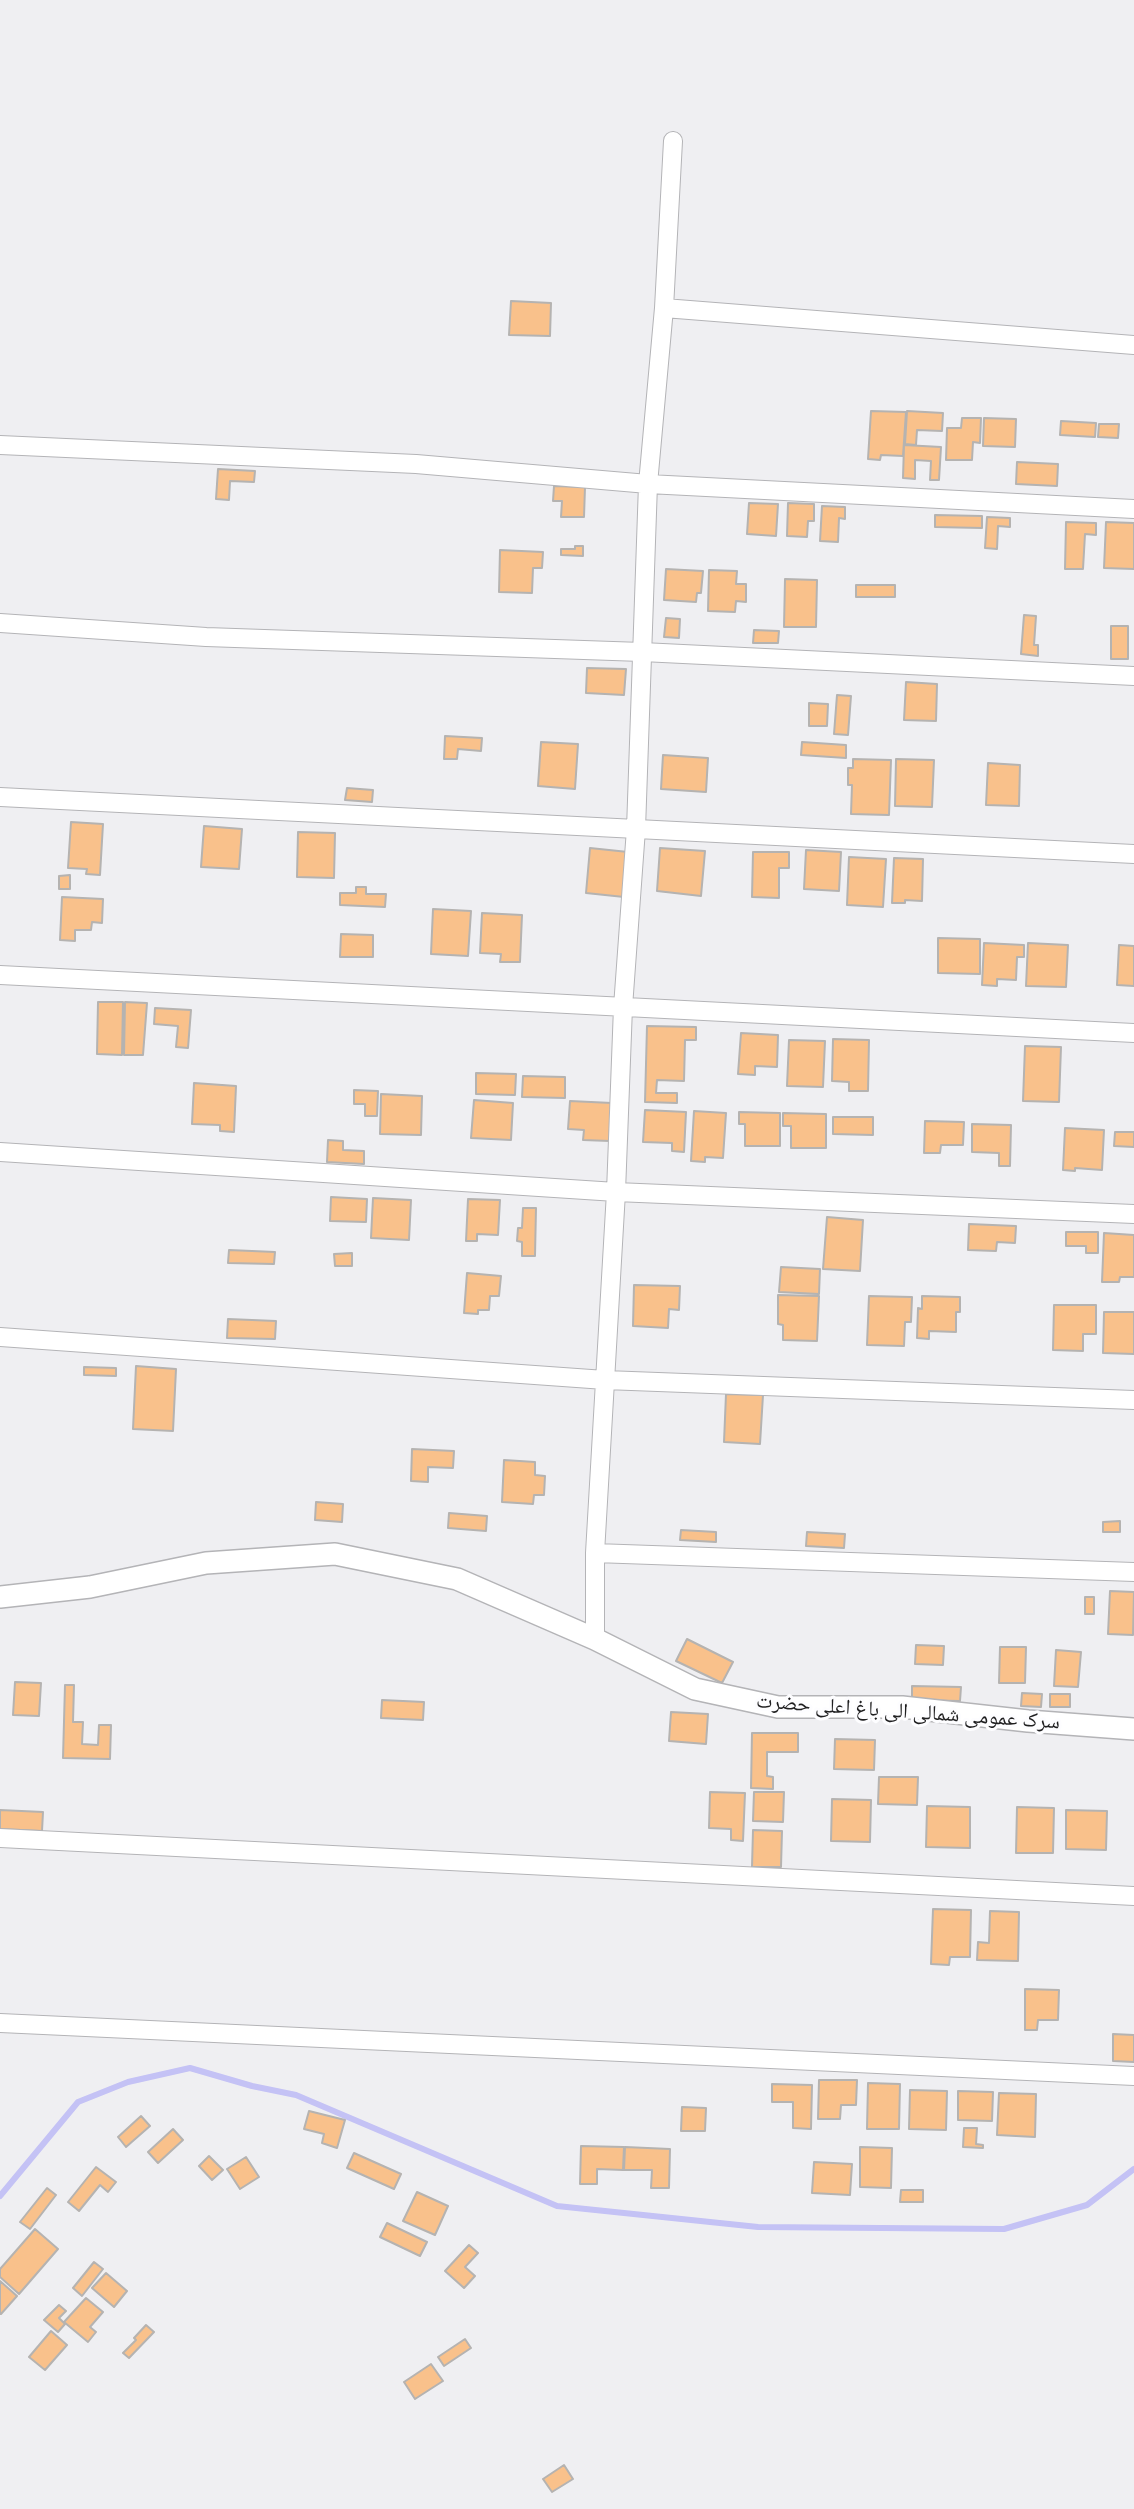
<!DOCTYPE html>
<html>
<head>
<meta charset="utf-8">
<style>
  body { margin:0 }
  canvas { display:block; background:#efeff2 }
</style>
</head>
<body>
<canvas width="1134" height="2509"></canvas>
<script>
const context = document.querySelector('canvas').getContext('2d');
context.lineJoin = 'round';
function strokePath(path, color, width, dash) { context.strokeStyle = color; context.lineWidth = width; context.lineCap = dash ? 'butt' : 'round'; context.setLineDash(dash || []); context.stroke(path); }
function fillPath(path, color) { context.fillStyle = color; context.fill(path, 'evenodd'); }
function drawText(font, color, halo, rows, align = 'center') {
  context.font = font + ' Karla,"Noto Naskh Arabic",sans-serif'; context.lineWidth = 6; context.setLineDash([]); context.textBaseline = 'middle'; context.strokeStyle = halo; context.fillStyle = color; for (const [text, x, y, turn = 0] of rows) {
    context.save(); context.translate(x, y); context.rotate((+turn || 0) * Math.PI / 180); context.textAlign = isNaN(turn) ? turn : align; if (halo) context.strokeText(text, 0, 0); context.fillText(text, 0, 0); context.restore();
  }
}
strokePath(new Path2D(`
  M0 2196 78 2102 128 2082 190 2068 252 2086 296 2095 557 2206 758 2227 1004 2229 1087 2205 1134 2169`), '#c4c2f5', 6);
const building = new Path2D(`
  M511 301 551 303 550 336 509 335Z
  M871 411 906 412 903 456 881 455 880 460 868 459Z
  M907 411 943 413 942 431 917 430 916 445 905 444Z
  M962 418H981L980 443 973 442 972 460H946L947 428H961Z
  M984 418 1016 419 1015 447 983 446Z
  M1061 421 1096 423 1095 437 1060 435Z
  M1099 424H1119L1118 438 1098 437Z
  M904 445 941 447 939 480H930L931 461 915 460V479L903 478Z
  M1017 462 1058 464 1057 486 1016 484Z
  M218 469 255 471 254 482 230 481 229 500 216 499Z
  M554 486 585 487 584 517H561L562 501H553Z
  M749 503 778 504 776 536 747 534Z
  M788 503 814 504V521H808L807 537 787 536Z
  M822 506 845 507V519L839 518 838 542 820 541Z
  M935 515 982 516V528L935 527Z
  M987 517 1010 518V527L998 526 997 549 985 548Z
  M1066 522 1096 523V535L1085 534 1083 569H1065Z
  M1106 522 1134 523V569L1104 568Z
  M575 546H583V556L561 555V549H575Z
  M500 550 543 552 542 568H533L532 593 499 592Z
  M666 569 703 571 701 593H697L696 602 664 600Z
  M709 570 737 571 736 584H746V602L736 601 735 612 708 611Z
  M785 579 817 580 816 627H784Z
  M856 585H895V597H856Z
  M1024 615 1036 616 1034 645H1038V656L1021 654Z
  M666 618 680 619 679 638 664 637Z
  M1111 626H1128V659H1111Z
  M754 630 779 631 778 643H753Z
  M587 668 626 669 624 695 586 693Z
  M906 682 937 684 936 721 904 720Z
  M837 695 851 696 848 735 834 734Z
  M809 703 828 704 827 726H809Z
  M445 736 482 738 481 751 458 749 457 759H444Z
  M541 742 578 744 575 789 538 786Z
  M802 742 846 745V758L801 755Z
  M663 755 708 758 706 792 661 789Z
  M853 759 891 760 889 815 851 814 852 785H848V768H853Z
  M896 759 934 760 932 807 895 806Z
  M988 763 1020 765 1019 806 986 805Z
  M347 788 373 790 372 802 345 800Z
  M71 822 103 824 100 875 86 874 87 869 68 868Z
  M204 826 242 829 239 869 201 867Z
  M298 832 335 833 334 878 297 877Z
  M590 848 628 852 624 897 586 893Z
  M660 848 705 851 701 896 657 891Z
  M806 850 841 852 839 891 804 889Z
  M753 852H789V868H779V898L752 897Z
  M849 857 886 859 883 907 847 905Z
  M894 858 923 859 922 901 905 900V903H892Z
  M70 875V889H59V876Z
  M356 887H366V894H386L385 907 340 905V893H356Z
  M62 897 103 899 102 923 92 922 91 930H75V941L60 940Z
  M433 909 471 911 468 956 431 954Z
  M482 913 522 915 520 962H500L501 954 480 953Z
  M341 934 373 935V957H340Z
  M938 938 980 939V974L938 973Z
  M984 943 1024 945V957H1017L1016 980 997 979V986L982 985Z
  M1028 943 1068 945 1066 987 1026 986Z
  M1119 945 1134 946V986L1117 985Z
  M98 1002H123L122 1055 97 1054Z
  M125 1002 147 1003 143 1055H124Z
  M155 1008 191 1010 188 1048 176 1047 178 1026 154 1024Z
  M647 1026 696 1027V1040H685L684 1081 657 1080 656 1093H677V1103L645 1102Z
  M741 1033 778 1035 777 1067 755 1066V1075L738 1074Z
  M833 1039 869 1040 868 1091H849V1082L832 1081Z
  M789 1040 825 1041 823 1087 787 1086Z
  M1025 1046 1061 1047 1059 1102 1023 1101Z
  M476 1073 516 1074 515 1095 476 1094Z
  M523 1076 565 1077V1098L522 1097Z
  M194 1083 236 1086 234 1132 220 1131V1125L192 1124Z
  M354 1090 378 1091 377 1116H365V1104H354Z
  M381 1094 422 1096 421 1135 380 1134Z
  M474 1100 513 1103 511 1140 471 1138Z
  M570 1101 612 1103 610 1141 583 1140 584 1130 568 1129Z
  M645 1110 686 1112 684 1152 672 1151V1143L643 1142Z
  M694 1111 726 1113 723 1158 705 1157V1162L691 1161Z
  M739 1112 780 1113V1146H745V1124H739Z
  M783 1113 826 1114V1148H791V1126H783Z
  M833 1117H873V1135L833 1134Z
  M925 1121 964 1122 963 1145H941L940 1153H924Z
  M972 1124 1011 1125 1010 1166H999V1153L972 1152Z
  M1065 1128 1104 1130 1102 1170 1075 1168V1171L1063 1170Z
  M1115 1132H1134V1147L1114 1146Z
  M328 1140 343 1141V1150L364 1151V1164L327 1162Z
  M331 1197 367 1199 366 1222 330 1221Z
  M373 1198 411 1200 409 1240 371 1238Z
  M468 1199 500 1200 498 1235 477 1234V1241H466Z
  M523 1208H536L535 1256H522V1242L517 1241 518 1228H522Z
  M827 1217 863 1220 860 1271 823 1269Z
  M969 1224 1016 1226 1015 1243 997 1242 996 1251 968 1250Z
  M1066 1232H1098V1253H1086V1246H1066Z
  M1104 1233 1134 1235V1277H1120L1119 1282H1102Z
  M229 1250 275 1252 274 1264 228 1263Z
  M352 1253V1266H335L334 1254Z
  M781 1267 820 1269 819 1294 779 1292Z
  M467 1273 501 1276 499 1296H490L489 1310H478V1314L464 1313Z
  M634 1285 680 1286 679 1310 669 1309 668 1328 633 1326Z
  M778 1295 819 1296 817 1341 783 1340V1325L778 1324Z
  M869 1296 912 1297 911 1322H905L904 1346 867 1345Z
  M922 1296 960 1297V1312H956V1332L929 1331V1339L917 1338 918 1308 922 1309Z
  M1054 1305H1096V1334H1083V1351L1053 1350Z
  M1104 1312H1134V1354L1103 1353Z
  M228 1319 276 1321 275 1339 227 1338Z
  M136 1366 176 1369 173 1431 133 1429Z
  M84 1367 116 1368V1376L84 1375Z
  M726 1394 763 1395 760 1444 724 1442Z
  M412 1449 454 1451 453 1468 428 1467V1482L411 1481Z
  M504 1460 535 1462V1475L545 1476 544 1495H534L533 1504 502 1502Z
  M316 1502 343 1504 342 1522 315 1520Z
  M449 1513 487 1516 486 1531 448 1528Z
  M1120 1521V1532H1103V1522Z
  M681 1530 716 1532V1542L680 1540Z
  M807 1532 845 1534 844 1548 806 1546Z
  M1110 1591 1134 1592 1133 1635 1108 1634Z
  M1085 1597H1094V1614H1085Z
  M687 1639 733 1662 722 1683 676 1661Z
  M916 1645 944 1646 943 1665 915 1664Z
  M1000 1647H1026L1025 1683H999Z
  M1056 1650 1081 1652 1078 1687 1054 1686Z
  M15 1682 41 1683 39 1716 13 1715Z
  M65 1685H74L73 1722H83L82 1744 98 1745 99 1725H111L110 1759 63 1758Z
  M912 1686 961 1687 960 1701 912 1700Z
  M1022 1693 1042 1694 1041 1707 1021 1706Z
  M1050 1694H1070V1707H1050Z
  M382 1700 424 1702 423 1720 381 1718Z
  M671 1712 708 1714 706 1744 669 1741Z
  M752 1733H798V1752H767V1776L773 1777V1789L751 1788Z
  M835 1739 875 1740 874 1770 834 1769Z
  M879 1777H918L917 1805 878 1804Z
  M710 1792 745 1793 743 1841 731 1840V1829L709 1828Z
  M754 1792H784L783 1822 753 1821Z
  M832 1799 871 1800 870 1842 831 1841Z
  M927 1806 970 1807V1848L926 1847Z
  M1017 1807 1054 1808 1053 1853H1016Z
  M0 1810 43 1812 42 1831 0 1829Z
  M1066 1810 1107 1811 1106 1850 1066 1849Z
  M753 1830 782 1831 781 1867H752Z
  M933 1909 971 1910 970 1957H950L949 1965 931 1964Z
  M990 1911 1019 1912 1018 1961 977 1960 978 1942 989 1943Z
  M1025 1989 1059 1990 1058 2020H1038L1037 2030H1025Z
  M1113 2034 1134 2035V2062L1113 2061Z
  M819 2080H857L856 2105H841L840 2119H818Z
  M868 2083 900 2084 899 2129H867Z
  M772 2084 812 2085 811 2129 793 2128V2102H772Z
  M910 2090 947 2091 946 2130 909 2129Z
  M958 2091 993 2092 992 2121 958 2120Z
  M999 2093 1036 2094 1035 2137 997 2135Z
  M682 2107 706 2108 705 2131H681Z
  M309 2111 345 2120 337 2148 322 2143 324 2134 304 2129Z
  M141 2116 150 2126 126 2147 118 2137Z
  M964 2128H977L976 2144 983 2145V2148L963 2147Z
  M173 2129 183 2140 158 2163 148 2152Z
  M581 2146 624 2147 623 2170 597 2169V2184H580Z
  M625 2147 670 2149 669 2188H651L652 2170H624Z
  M860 2147 892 2148 891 2188 860 2187Z
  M354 2153 401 2174 394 2189 347 2168Z
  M209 2156 223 2170 212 2180 199 2166Z
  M246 2157 259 2177 240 2189 227 2169Z
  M814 2162 852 2164 850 2195 812 2193Z
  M96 2167 116 2182 108 2192 100 2185 79 2211 68 2202Z
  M47 2188 56 2195 30 2229 20 2222Z
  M901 2190H923V2202H900Z
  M417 2192 448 2206 435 2235 403 2221Z
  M387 2223 427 2242 420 2256 380 2237Z
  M35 2229 58 2249 19 2294 0 2277V2269Z
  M469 2245 478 2253 465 2267 475 2276 464 2288 445 2271Z
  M94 2262 103 2269 82 2296 73 2288Z
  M106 2273 127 2291 114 2307 92 2288Z
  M0 2281 17 2296 1 2314H0Z
  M86 2298 103 2312 90 2327 96 2332 88 2342 64 2322Z
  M59 2305 66 2311 59 2318 65 2324 58 2332 44 2320Z
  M146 2325 154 2332 129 2358 123 2353 136 2340 134 2338Z
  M51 2331 67 2345 45 2370 29 2357Z
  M465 2339 471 2348 444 2366 438 2357Z
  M431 2364 443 2381 415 2399 404 2382Z
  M564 2465 573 2479 552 2492 543 2479Z`);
fillPath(building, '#f9c18b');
strokePath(building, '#b5b3b1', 2);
const minor = new Path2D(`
  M664 308 1134 345
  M0 445 416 464 648 484 1134 509
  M0 623 206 637 642 652 1134 676
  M0 797 1134 854
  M0 975 1134 1033
  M0 1152 616 1192 1134 1214
  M0 1337 605 1380 1134 1400
  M595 1553 1134 1572
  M595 1639V1553L616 1192 623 1007 636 829 648 484 664 308 673 141
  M0 1838 1134 1896
  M0 2023 1134 2076`);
const tertiary = new Path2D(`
  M0 1597 90 1587 206 1563 335 1554 457 1579 595 1639 695 1689 778 1707H902L1028 1721 1134 1729`);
strokePath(minor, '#b4b4b7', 20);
strokePath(tertiary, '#b4b4b7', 24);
strokePath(minor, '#fff', 18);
strokePath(tertiary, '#fff', 21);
drawText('21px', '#1f1f20', '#fdfdff', [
  ["سرک عمومی شمالی الی باغ اعلی حضرت",908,1712,4]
]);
</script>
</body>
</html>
